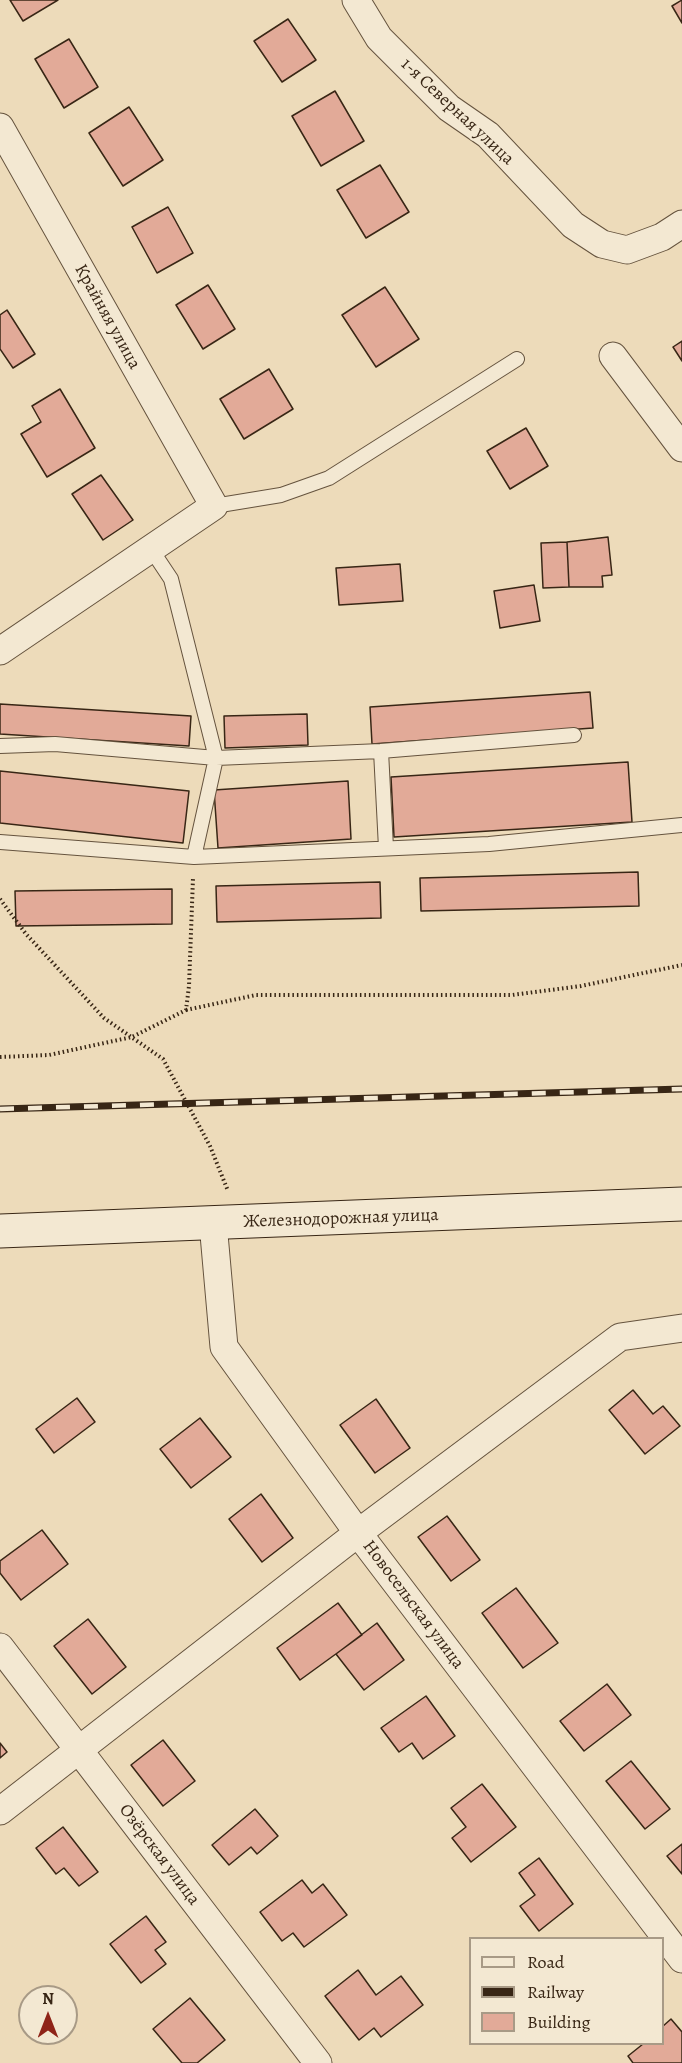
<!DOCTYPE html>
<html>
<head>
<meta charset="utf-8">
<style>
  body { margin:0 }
  #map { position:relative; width:682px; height:2063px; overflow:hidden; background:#eddbba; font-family:Alegreya,serif }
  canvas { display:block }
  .legend { position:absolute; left:469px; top:1937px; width:195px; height:108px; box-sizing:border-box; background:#f3e8d2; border:2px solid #a89a86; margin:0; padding:8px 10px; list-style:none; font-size:18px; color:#382615 }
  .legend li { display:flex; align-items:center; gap:12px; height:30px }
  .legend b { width:30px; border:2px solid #a89a86 }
  .north { position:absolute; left:18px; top:1985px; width:60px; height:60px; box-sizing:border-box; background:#f3e8d2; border:2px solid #a89a86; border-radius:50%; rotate:0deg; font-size:16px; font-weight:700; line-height:24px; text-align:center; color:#382615 }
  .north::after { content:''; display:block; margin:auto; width:21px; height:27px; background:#8f2418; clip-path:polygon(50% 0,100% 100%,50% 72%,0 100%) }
</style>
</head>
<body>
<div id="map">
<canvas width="682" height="2063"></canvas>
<ul class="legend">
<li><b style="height:8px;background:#f3e8d2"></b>Road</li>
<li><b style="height:8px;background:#382615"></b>Railway</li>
<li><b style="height:16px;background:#e2aa98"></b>Building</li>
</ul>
<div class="north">N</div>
</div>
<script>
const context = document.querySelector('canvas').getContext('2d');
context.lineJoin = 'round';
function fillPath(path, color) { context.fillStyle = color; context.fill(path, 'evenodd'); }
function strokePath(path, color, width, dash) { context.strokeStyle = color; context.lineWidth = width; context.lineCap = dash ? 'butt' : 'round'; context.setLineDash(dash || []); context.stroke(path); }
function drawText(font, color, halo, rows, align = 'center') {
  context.font = font + ' Alegreya,serif'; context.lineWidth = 4.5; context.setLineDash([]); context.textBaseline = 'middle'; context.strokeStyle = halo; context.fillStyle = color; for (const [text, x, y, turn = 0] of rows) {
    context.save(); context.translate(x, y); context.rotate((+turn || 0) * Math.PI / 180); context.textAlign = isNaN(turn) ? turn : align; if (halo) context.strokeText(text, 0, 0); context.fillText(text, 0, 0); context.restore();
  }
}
const building = new Path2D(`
  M10 0H58L23 21Z
  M682 0V23L672 6Z
  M288 19 316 60 282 82 254 41Z
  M69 39 98 87 64 108 35 59Z
  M335 91 364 141 321 166 292 116Z
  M129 107 163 160 123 186 89 133Z
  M380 165 409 212 366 238 337 190Z
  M168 207 193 253 157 273 132 227Z
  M208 285 235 329 203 349 176 305Z
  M385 287 419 339 376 367 342 315Z
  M7 310 35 354 13 368 0 349V315Z
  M682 341V361L673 347Z
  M269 369 293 409 244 439 220 399Z
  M60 389 95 448 47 477 21 434 41 422 32 406Z
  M526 428 548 466 510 489 487 451Z
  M101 475 133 520 103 540 72 494Z
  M608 537 612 575 602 576 603 587H569L567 542Z
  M567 542 569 587 543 588 541 543Z
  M400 564 403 601 339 605 336 568Z
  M534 585 540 621 500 628 494 591Z
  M590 692 593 728 372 744 370 707Z
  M0 704 191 716 189 746 0 734Z
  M307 714 308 745 225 748 224 716Z
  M628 762 632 822 394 837 391 777Z
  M0 771 189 791 183 843 0 823Z
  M348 781 351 839 218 848 214 790Z
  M638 872 639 906 421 911 420 878Z
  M380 882 381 918 217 922 216 886Z
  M172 889V924L16 926 15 891Z
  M633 1390 653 1414 663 1406 680 1426 645 1454 609 1410Z
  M77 1398 95 1422 54 1453 36 1429Z
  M376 1399 410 1448 375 1473 340 1425Z
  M200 1418 231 1457 191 1488 160 1449Z
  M261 1494 293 1538 262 1562 229 1519Z
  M447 1516 480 1560 451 1581 418 1537Z
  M42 1530 68 1564 21 1600 0 1573V1561Z
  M516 1588 558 1643 523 1668 482 1613Z
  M338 1603 362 1635 300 1680 277 1648Z
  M88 1619 126 1667 92 1694 54 1646Z
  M377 1623 404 1660 364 1690 336 1654Z
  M607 1684 631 1715 584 1751 560 1721Z
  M426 1696 455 1736 423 1759 412 1743 399 1752 381 1728Z
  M163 1740 195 1781 163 1806 131 1765Z
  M0 1743 7 1752 0 1758Z
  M631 1761 670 1809 645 1829 606 1781Z
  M482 1784 516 1827 471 1862 452 1838 466 1827 451 1808Z
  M255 1809 278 1836 257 1854 251 1847 229 1865 212 1845Z
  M63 1827 98 1872 79 1886 64 1868 56 1874 36 1848Z
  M682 1844V1874L667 1856Z
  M539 1858 573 1904 539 1931 520 1906 535 1895 519 1873Z
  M302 1880 312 1893 323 1884 347 1915 304 1947 293 1933 282 1941 260 1912Z
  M146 1916 166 1942 155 1950 166 1964 141 1983 110 1944Z
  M358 1970 376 1995 401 1976 423 2005 381 2037 374 2028 359 2040 325 1996Z
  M190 1998 225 2040 197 2063H182L153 2029Z
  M671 2019 682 2032V2063H633L628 2056 643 2044H662V2027Z`);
fillPath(building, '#e2aa98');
strokePath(building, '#382615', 1.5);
const lane = new Path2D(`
  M214 506 281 495 329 478 517 359
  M151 549 171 579 216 758 194 857
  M0 746 55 744 216 758 381 751 386 848
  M381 751 574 735
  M0 842 194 857 489 844 682 825`);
const street = new Path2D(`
  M356 0 379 38 449 108 488 135 573 225 602 244 627 250 662 237 682 224
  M0 127 214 506 0 651
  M613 356 682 448
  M213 1223 224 1347 358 1533 682 1959
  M0 1647 318 2063
  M0 1811 358 1533 620 1337 682 1328`);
const secondary = new Path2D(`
  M0 1231 682 1204`);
strokePath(lane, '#65533e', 16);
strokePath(street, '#65533e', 29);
strokePath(secondary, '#382615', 35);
strokePath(new Path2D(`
  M0 899 26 934 104 1018 163 1059 210 1146 228 1191
  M186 1010 256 995H512L581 986 682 965
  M0 1057 49 1055 132 1037 186 1010 189 986 193 878`), '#382615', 4, [1.5, 3]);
strokePath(lane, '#f3e8d2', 14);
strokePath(street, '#f3e8d2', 27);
strokePath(secondary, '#f3e8d2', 33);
const rail = new Path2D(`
  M0 1109 682 1089`);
strokePath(rail, '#382615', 7);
strokePath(rail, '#f3e8d2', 4.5, [14]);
drawText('18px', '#382615', '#f3e8d2', [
  ["1-я Северная улица",457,112,43],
  ["Крайняя улица",107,317,61],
  ["Железнодорожная улица",341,1219,-2],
  ["Новосельская улица",413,1605,53],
  ["Озёрская улица",159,1855,53]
]);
</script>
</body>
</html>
